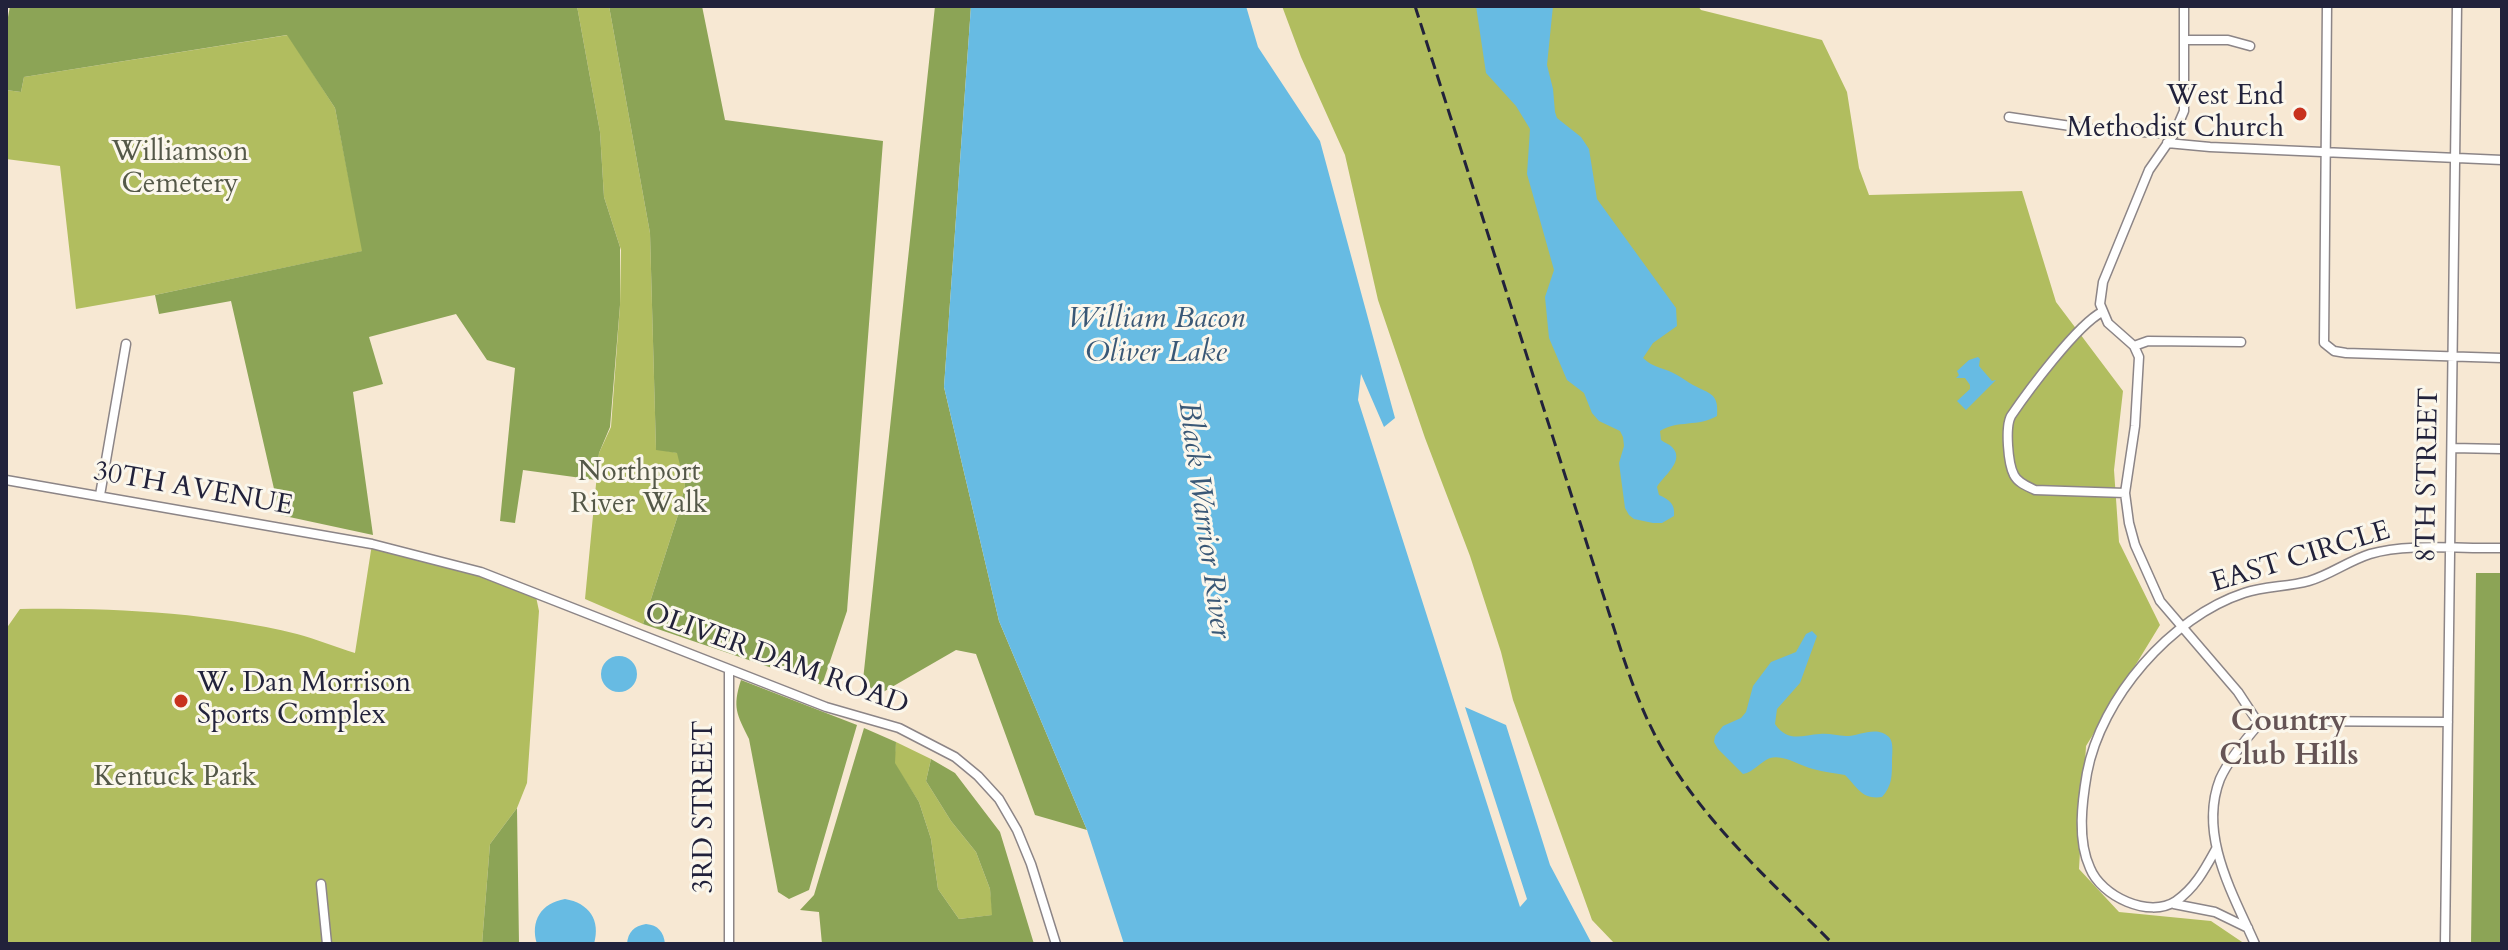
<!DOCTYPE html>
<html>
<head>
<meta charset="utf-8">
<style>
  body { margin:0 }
  #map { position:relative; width:2508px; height:950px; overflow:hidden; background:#f7e8d3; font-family:Cardo,serif }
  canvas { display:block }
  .frame { position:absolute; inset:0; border:8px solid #22223b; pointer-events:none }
</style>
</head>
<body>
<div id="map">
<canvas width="2508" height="950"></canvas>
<div class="frame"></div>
</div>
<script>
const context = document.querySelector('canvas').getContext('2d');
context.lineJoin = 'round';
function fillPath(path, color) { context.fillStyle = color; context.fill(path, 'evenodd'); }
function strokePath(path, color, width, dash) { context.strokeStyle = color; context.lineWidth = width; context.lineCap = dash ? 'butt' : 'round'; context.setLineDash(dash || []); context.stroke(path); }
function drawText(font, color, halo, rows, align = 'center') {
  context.font = font + ' Cardo,serif'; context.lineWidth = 6; context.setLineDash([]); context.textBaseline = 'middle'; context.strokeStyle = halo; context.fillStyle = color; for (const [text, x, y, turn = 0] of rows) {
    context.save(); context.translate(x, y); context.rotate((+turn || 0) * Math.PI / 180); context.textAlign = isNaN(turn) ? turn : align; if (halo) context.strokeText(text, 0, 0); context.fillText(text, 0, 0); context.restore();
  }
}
fillPath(new Path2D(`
  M577 6H609L650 233 656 449 678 453 685 485 678 515 643 624 585 599 599 453 611 427 620 305 621 250 604 197 600 132Z
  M1282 6H1698L1701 10 1822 40 1847 92 1859 168 1869 195 2022 191 2056 302 2123 391 2114 470 2119 542 2160 625 2086 746 2079 869 2119 912 2211 921 2245 944H1615L1592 920 1513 700 1501 652 1470 556 1425 438 1378 300 1345 155 1301 57Z
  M288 35 335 108 363 251 155 295 76 309 60 166 6 159V90L21 92 24 77Z
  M372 544 535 592 539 611 527 783 517 808 490 844 482 944H6V629L20 609C112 608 207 612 297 634 316 639 336 647 355 653Z
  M896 742 931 759 926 781 951 821 976 852 990 889 993 915 959 919 938 889 931 839 919 802 894 763Z`), '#b1bd5f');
fillPath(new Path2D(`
  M10 6H577L600 132 604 197 620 247V305L610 427 599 453 596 480 523 470 515 523 500 521 515 368 487 360 456 314 369 337 383 384 353 392 373 535 280 515 231 301 159 314 155 295 362 251 335 108 287 35 24 77 21 92 6 90V28Z
  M609 6H702L725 120 883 141 847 611 822 685 643 624 678 515 685 485 677 453 656 450 650 233Z
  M935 6H971L944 387 999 621 1087 830 1035 815 976 654 956 650 878 695 863 680Z
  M2476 573H2502V944H2471Z
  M741 680 857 725 809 890 789 899 778 892 749 739C737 714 732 708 741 680Z
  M864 728 896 742 895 763 919 802 931 839 938 889 959 919 992 915 990 889 976 852 951 821 926 781 931 759 955 773 1000 832 1034 944H822L819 912 800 910 814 895Z
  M517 808 519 944H482L490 844Z`), '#8ca456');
fillPath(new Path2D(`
  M971 6H1246L1258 47 1320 141 1395 418 1384 427 1361 374 1358 400 1520 907 1527 899 1465 707 1506 725 1550 865 1592 944H1124L1087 830 999 621 944 387Z
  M1476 6H1553L1547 65 1553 89 1555 112 1557 118 1581 137 1589 149 1597 199 1676 308 1677 326 1653 343 1643 358C1653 368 1666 368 1677 375 1683 378 1687 382 1693 385 1710 394 1719 393 1717 416 1699 427 1677 420 1660 431L1661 440C1665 443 1669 444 1672 447 1686 461 1662 477 1657 487L1659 495C1670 500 1675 504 1674 516L1662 523H1653L1634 519 1629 515 1625 508 1619 463 1624 446 1623 437 1620 431 1599 421 1592 413 1584 393 1567 380 1549 338 1545 297 1554 270 1527 174 1530 129 1516 106 1486 73Z
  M1978 357 1980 359 1979 366 1992 381 1996 380 1966 410 1957 401 1970 389V385L1965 378H1956L1959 375 1957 371 1969 360Z
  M1812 631 1817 636 1800 683 1777 709 1775 724C1788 743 1802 735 1820 734 1829 733 1837 736 1846 736 1859 736 1877 725 1889 737 1894 742 1892 754 1892 762 1892 776 1892 786 1882 797 1862 800 1857 787 1845 775 1835 773 1824 772 1813 769 1800 766 1784 754 1770 758 1760 762 1754 772 1743 774L1718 749 1714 742 1715 736 1723 726 1741 718 1746 712 1753 686 1771 662 1796 652 1806 634Z
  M601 674a18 18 0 1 1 36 0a18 18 0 1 1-36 0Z
  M565 899C589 903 601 920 594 944H537C530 921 541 903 565 899Z
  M646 924C658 925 664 932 665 944H627C628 932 634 926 646 924Z`), '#67bbe3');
const street = new Path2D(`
  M2184 6V111L2174 134 2149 170 2103 282 2100 304 2108 323 2134 346 2139 357 2135 426 2125 493 2129 523 2135 545 2160 601 2238 692 2259 724
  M2327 6 2324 343 2334 351 2346 353 2502 358
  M2185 40H2228L2250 46
  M2009 117 2091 129 2174 134
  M2167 143 2210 147 2502 160
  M2102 312C2077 325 2028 391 2011 416 2005 427 2008 464 2014 475 2018 483 2027 486 2035 490L2125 493
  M2134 346 2148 341 2241 342
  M2452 448 2502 449
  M6 480 372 544 481 572 826 707 899 728 955 757 978 776 999 799 1017 830 1031 864 1056 944
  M100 495 126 344
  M729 670V944
  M2216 849C2205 869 2195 888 2176 901 2149 919 2101 896 2090 868 2077 840 2082 802 2087 773 2101 698 2171 617 2244 593 2265 586 2287 587 2309 581 2330 575 2348 561 2370 554 2407 543 2462 549 2502 548
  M321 884 327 944
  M2174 904 2215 912 2248 928
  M2255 944C2233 894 2198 835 2220 779 2229 759 2245 740 2259 724L2286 721 2448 722
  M2445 944 2457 6`);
strokePath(street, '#8c8587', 11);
strokePath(street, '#fff', 8);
strokePath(new Path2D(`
  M1415 6 1618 641C1631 682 1646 723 1669 760 1712 830 1776 886 1833 944`), '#22223b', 3, [12, 6]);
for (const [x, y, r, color] of [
  [2300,114,8,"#c8321e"],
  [181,701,8,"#c8321e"]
]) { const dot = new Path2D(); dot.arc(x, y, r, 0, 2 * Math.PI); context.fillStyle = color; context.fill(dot); strokePath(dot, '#fbf7ec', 3); }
drawText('28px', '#22223b', '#fbf7ec', [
  ["West End",2284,98],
  ["Methodist Church",2284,130],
  ["W. Dan Morrison",197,685,"left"],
  ["Sports Complex",197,717,"left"]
], 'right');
drawText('28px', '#545848', '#fbf7ec', [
  ["Williamson",180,154],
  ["Cemetery",180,186],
  ["Northport",639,474],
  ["River Walk",639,506],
  ["Kentuck Park",175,779]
]);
drawText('28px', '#22223b', '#fbf7ec', [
  ["8TH STREET",2429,475,-89],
  ["30TH AVENUE",193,490,10],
  ["EAST CIRCLE",2301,558,-17],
  ["OLIVER DAM ROAD",776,660,20],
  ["3RD STREET",706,807,-90]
]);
drawText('italic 30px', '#3a5876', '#fbf7ec', [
  ["William Bacon",1156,320],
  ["Oliver Lake",1156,354],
  ["Black Warrior River",1203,520,82]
]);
drawText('bold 30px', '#655455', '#fbf7ec', [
  ["Country",2289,723],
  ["Club Hills",2289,757]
]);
</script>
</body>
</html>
